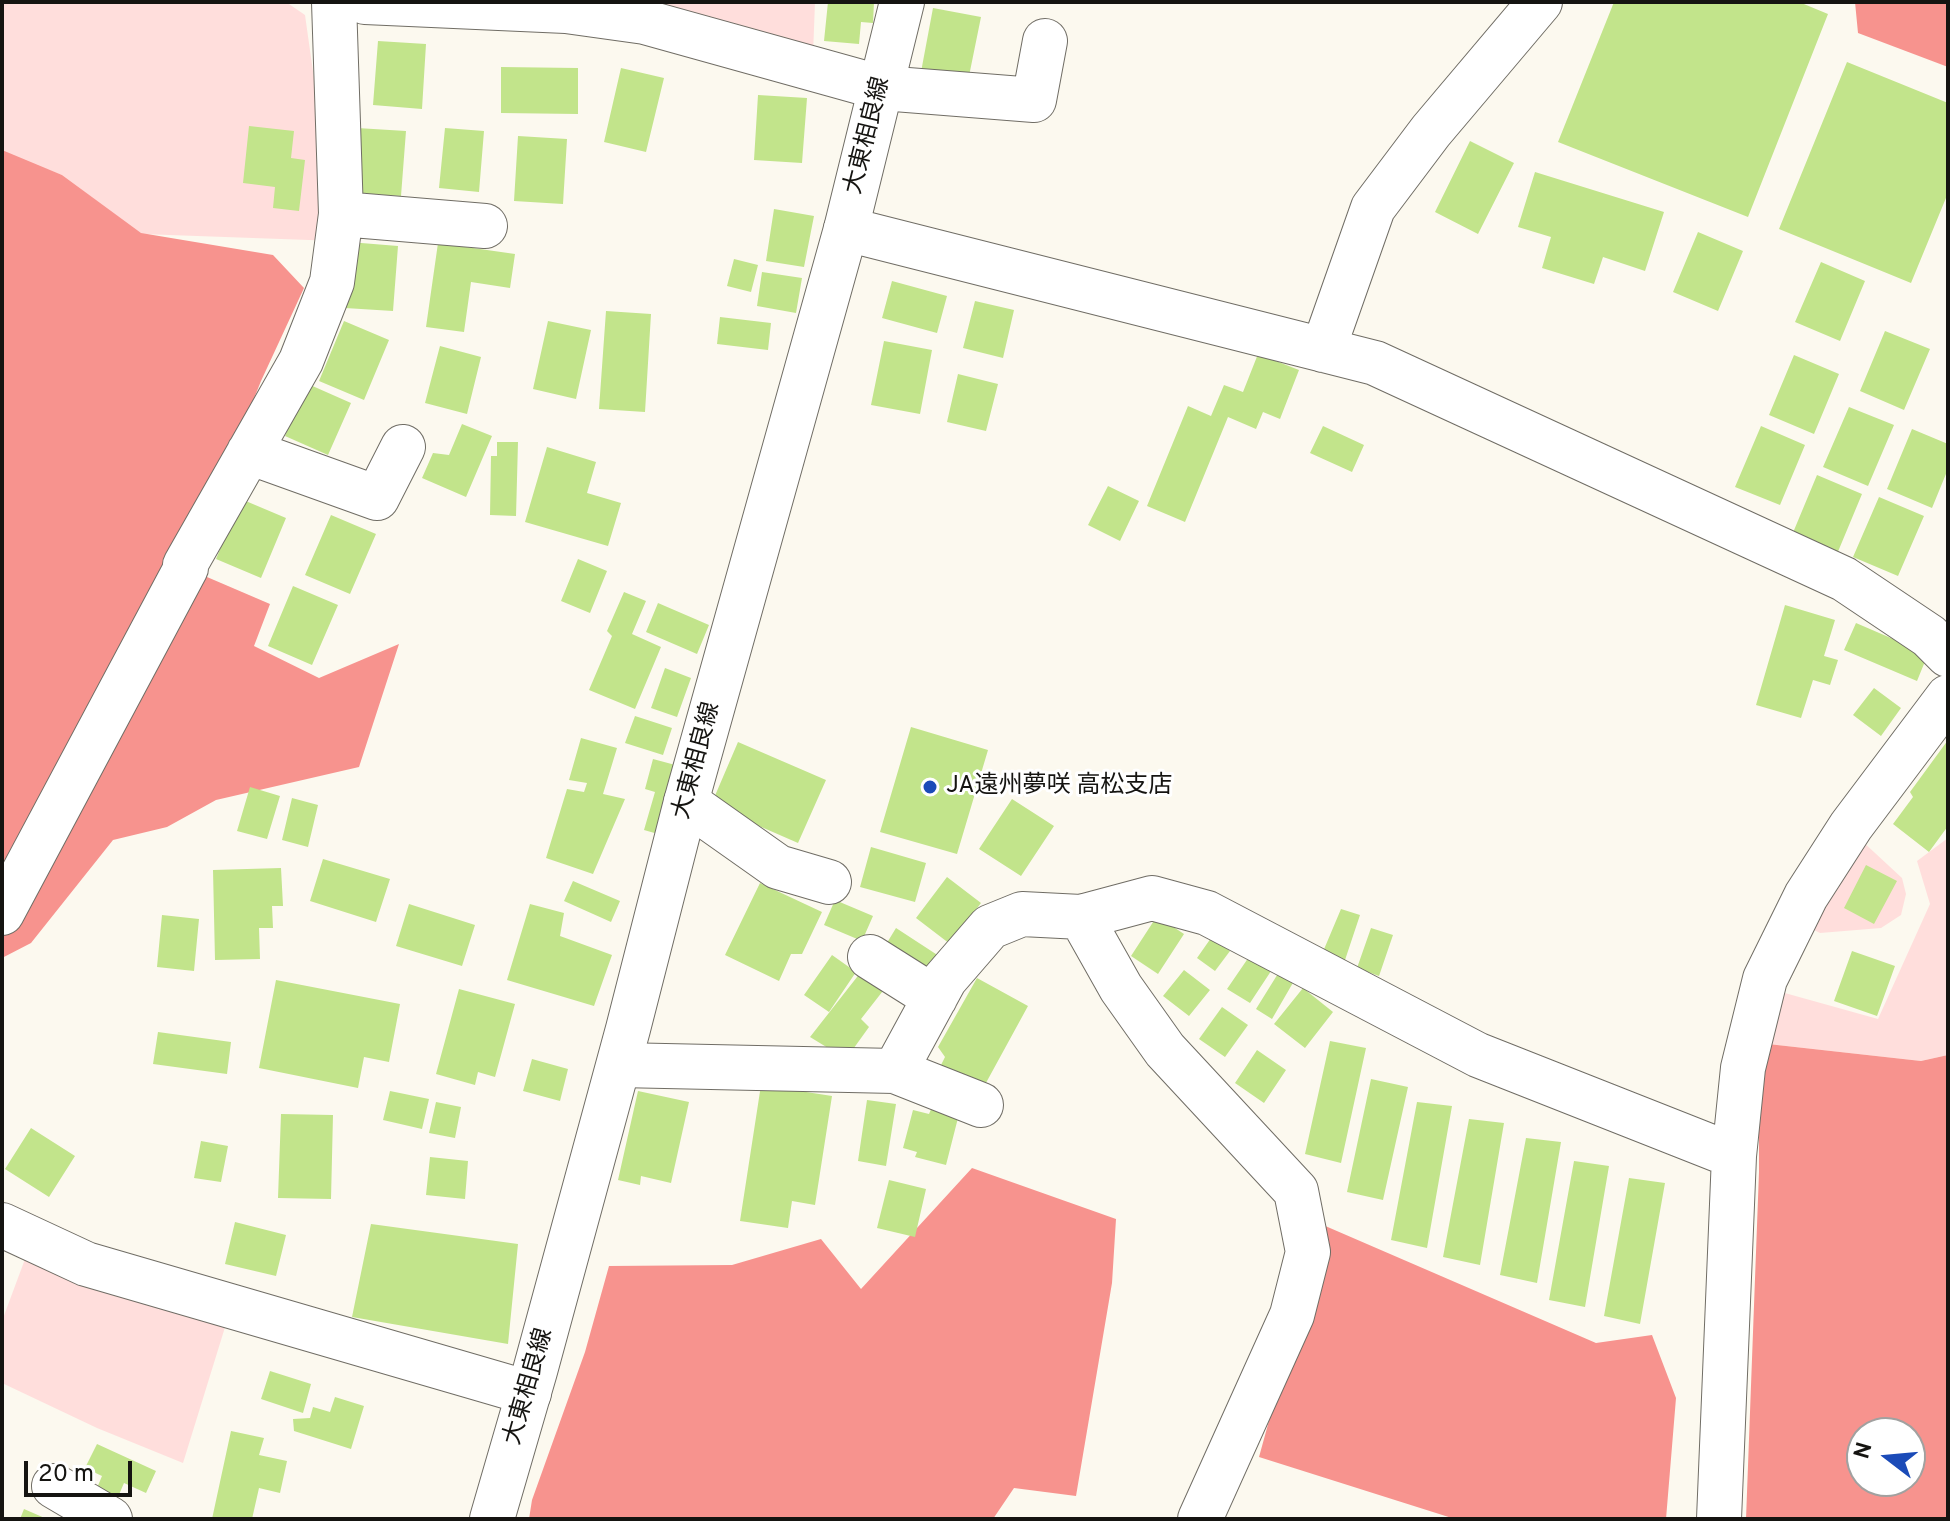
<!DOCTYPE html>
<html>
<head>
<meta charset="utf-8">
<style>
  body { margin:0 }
  #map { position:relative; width:1950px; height:1521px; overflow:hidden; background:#fcf9ef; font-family:Overpass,sans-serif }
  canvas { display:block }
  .frame { position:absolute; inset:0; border:4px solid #151411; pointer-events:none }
  .north { position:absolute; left:1846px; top:1417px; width:80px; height:80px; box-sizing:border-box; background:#fff; border:2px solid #a1a1a0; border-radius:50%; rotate:286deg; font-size:22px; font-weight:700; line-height:32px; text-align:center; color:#151411 }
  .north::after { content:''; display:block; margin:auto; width:28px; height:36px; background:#1b4bb8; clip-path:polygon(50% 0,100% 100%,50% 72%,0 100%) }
  .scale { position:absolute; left:24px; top:1461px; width:108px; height:36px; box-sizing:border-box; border:4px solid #151411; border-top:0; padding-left:10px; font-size:24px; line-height:28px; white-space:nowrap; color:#151411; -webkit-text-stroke:6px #fff; paint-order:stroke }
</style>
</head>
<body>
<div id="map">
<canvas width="1950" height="1521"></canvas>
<div class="frame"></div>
<div class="north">N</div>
<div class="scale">20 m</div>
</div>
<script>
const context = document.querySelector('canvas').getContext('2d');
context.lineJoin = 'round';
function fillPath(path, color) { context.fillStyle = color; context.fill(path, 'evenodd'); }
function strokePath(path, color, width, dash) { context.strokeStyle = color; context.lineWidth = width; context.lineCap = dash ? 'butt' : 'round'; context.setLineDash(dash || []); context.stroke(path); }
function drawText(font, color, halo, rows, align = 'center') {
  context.font = font + ' Overpass,"Noto Sans JP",sans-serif'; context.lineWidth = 6; context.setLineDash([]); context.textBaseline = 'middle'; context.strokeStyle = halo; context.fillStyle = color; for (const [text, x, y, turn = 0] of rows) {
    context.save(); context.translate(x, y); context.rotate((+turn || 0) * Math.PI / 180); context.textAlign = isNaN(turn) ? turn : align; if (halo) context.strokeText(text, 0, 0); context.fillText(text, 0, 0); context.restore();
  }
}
fillPath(new Path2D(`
  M2 2H286L305 15 337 241 141 234 62 175 2 152Z
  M608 2H815L813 55Z
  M1948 838V1055L1921 1061 1759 1043 1774 990 1878 1019 1930 904 1917 861Z
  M1861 840 1902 878 1906 894 1901 915 1881 928 1820 933 1808 927Z
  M28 1251 226 1324 183 1463 97 1428 2 1383V1321Z`), '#ffdedc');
fillPath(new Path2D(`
  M1855 2H1948V67L1858 33Z
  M2 150 62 175 141 233 273 255 304 288 261 381 186 568 270 604 254 646 319 678 399 644 359 767 216 800 167 827 113 840 31 943 2 958Z
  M1759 1043 1921 1061 1948 1055V1519H1746L1759 1172ZM1862 1433H1910V1481H1862Z
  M972 1168 1116 1219 1112 1283 1076 1496 1014 1488 993 1519H529L532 1500 585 1352 609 1266 732 1265 821 1239 861 1289Z
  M1323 1225 1596 1343 1652 1335 1676 1398 1666 1519H1455L1259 1457Z`), '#f7938e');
fillPath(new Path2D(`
  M828 2H874L873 23 861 22 859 44 824 41Z
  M1614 2H1799L1828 14 1748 217 1558 142Z
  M933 8 981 17 968 81 921 72Z
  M378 41 426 44 422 109 373 105Z
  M1847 62 1948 103V193L1911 283 1779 229Z
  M501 67 578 68V114L501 113Z
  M621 68 664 78 646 152 604 142Z
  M758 95 807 98 802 163 754 160Z
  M249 126 294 131 291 158 305 160 299 211 273 208 275 187 243 183Z
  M357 128 406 131 401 196 353 193Z
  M445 128 484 131 479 192 439 188Z
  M518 136 567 139 563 204 514 201Z
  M1470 141 1514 163 1478 234 1435 212Z
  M1535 172 1664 212 1645 271 1603 257 1594 284 1542 268 1551 237 1518 227Z
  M774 209 814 216 804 267 766 261Z
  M1698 232 1743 251 1718 311 1673 292Z
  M349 242 398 246 393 311 345 308Z
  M438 243 515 254 510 288 471 282 464 332 426 327Z
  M734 259 758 265 751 292 727 286Z
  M1821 262 1865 281 1840 341 1795 322Z
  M762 272 802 278 796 313 757 306Z
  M892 281 947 296 937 333 882 318Z
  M975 301 1014 310 1003 358 963 348Z
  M606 311 651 314 645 412 599 409Z
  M720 317 771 323 768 350 717 344Z
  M344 321 389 340 364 400 319 381Z
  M548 321 591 330 576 399 533 389Z
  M1885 331 1930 349 1904 410 1860 391Z
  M884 341 932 350 920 414 871 405Z
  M440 346 481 357 467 414 425 403Z
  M1258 354 1299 370 1280 419 1263 412 1256 429 1228 417 1185 522 1147 506 1188 406 1211 416 1224 385 1243 392Z
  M1794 355 1839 374 1814 434 1769 415Z
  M958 374 998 384 986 431 947 422Z
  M308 384 351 403 328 455 285 436Z
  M1849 407 1894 425 1868 486 1823 467Z
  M462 424 492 436 466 497 422 478 433 453 449 455Z
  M1323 426 1364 445 1352 472 1310 453Z
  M1761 426 1805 445 1780 505 1735 487Z
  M1912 429 1948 444V469L1932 508 1887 489Z
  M497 442H518L516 516 490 515 491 456H497Z
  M547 447 596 462 587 493 621 503 608 546 525 522Z
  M1817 475 1862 494 1837 554 1792 535Z
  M1108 486 1139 501 1120 541 1088 525Z
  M1879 497 1924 516 1898 576 1853 557Z
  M241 499 286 518 261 578 216 559Z
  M331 515 376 534 350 594 305 575Z
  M578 559 607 571 590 613 561 601Z
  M293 586 338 605 312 665 268 646Z
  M624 592 646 601 632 634 661 647 635 709 589 690 612 636 607 631Z
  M658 603 709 625 697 654 646 632Z
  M1785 605 1835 620 1824 656 1838 660 1830 685 1813 680 1801 718 1756 705Z
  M1856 623 1928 654 1917 681 1844 650Z
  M665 668 691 678 677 717 651 708Z
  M1874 688 1901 708 1881 736 1853 715Z
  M635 716 672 728 663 755 625 743Z
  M911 727 988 750 957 854 880 832Z
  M581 738 617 748 603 794 625 799 593 874 546 858 567 789 584 792 587 783 569 780Z
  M1948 740V826L1929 852 1893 824 1913 797 1910 792Z
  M738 742 826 780 798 843 711 805Z
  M653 759 679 766 658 834 644 830 655 792 645 789Z
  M250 787 280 796 267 839 237 831Z
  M292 798 318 805 308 847 282 840Z
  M1012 799 1054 826 1021 876 979 849Z
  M871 847 926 863 915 902 860 887Z
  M323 859 390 879 376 922 310 901Z
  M1866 865 1897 881 1874 924 1844 908Z
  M281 868 283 906H272L273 928H259L260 959 215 960 213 870Z
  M947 877 981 903 950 944 916 918Z
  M573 881 620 901 611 922 564 901Z
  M760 883 822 912 802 954H791L779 981 725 955Z
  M835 900 873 916 862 941 824 925Z
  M409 904 475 925 462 966 396 946Z
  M530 904 564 913 560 936 612 955 594 1006 507 980Z
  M1341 909 1360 915 1344 963 1322 954Z
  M162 915 199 919 194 971 157 967Z
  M1157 916 1184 934 1158 974 1131 956Z
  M896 928 942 958 927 981 882 951Z
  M1371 928 1393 935 1379 976 1357 968Z
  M1211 938 1230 951 1215 971 1197 958Z
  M1253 951 1275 965 1250 1003 1227 989Z
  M1852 951 1895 966 1877 1016 1834 1001Z
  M832 955 856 972 829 1012 804 995Z
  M868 963 893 978 861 1019 869 1027 846 1059 810 1037Z
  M1184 970 1210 990 1189 1016 1163 996Z
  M1279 972 1294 981 1272 1019 1256 1009Z
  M977 978 1028 1006 981 1092 939 1069 945 1057 938 1047Z
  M276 980 400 1004 389 1062 364 1057 358 1088 259 1068Z
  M1303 988 1333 1012 1305 1048 1274 1024Z
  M459 989 515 1004 495 1077 478 1072 475 1085 436 1074Z
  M1222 1007 1248 1025 1225 1057 1199 1039Z
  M158 1032 231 1042 227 1074 153 1064Z
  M1330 1041 1366 1048 1341 1163 1305 1154Z
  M1257 1050 1286 1070 1264 1103 1235 1083Z
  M532 1059 568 1069 560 1101 523 1091Z
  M1371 1079 1408 1087 1383 1200 1347 1192Z
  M761 1085 832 1096 815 1205 792 1201 788 1228 740 1221Z
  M390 1091 429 1099 422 1129 383 1120Z
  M638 1091 689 1102 671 1183 641 1176 640 1185 618 1180Z
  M867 1100 896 1104 886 1166 858 1161Z
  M436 1102 461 1107 455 1138 429 1133Z
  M1417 1102 1452 1106 1427 1248 1391 1240Z
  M932 1107 959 1114 946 1165 915 1157 917 1152 903 1148 913 1110 929 1114Z
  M281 1114 333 1115 331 1199 278 1198Z
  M1469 1119 1504 1123 1480 1265 1443 1257Z
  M31 1128 75 1156 49 1197 5 1169Z
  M1526 1138 1561 1142 1537 1283 1500 1275Z
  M201 1141 228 1146 221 1182 194 1178Z
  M430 1157 468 1161 465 1199 426 1195Z
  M1574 1161 1609 1166 1585 1307 1549 1300Z
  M1629 1178 1665 1183 1640 1324 1604 1316Z
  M889 1180 926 1189 915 1237 877 1228Z
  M235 1222 286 1235 276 1276 225 1264Z
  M371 1224 518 1244 508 1344 352 1317Z
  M270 1371 311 1384 303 1413 261 1399Z
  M335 1397 364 1406 351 1449 294 1431 293 1419 310 1418 313 1407 330 1412Z
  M231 1431 264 1438 259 1455 287 1461 280 1493 259 1488 252 1519H212Z
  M97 1444 156 1471 146 1493 124 1483 115 1504 94 1495 102 1476 85 1468Z
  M24 1509 47 1519H20Z`), '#c2e48b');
const minor = new Path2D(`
  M365 2 566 11 645 22 882 88 1034 100 1045 41
  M341 214 485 226
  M846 229 1375 363 1844 579 1929 636 1948 655
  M1323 350 1373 208 1431 131 1540 2
  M249 452 377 498 403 447
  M686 802 778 867 829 882
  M2 913 186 568 185 565 301 361 332 282 341 214 334 2
  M1081 917 1121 988 1165 1050 1296 1191 1308 1252 1292 1315 1200 1519
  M870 957 935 998
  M619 1065 895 1071 945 979 990 927 1022 914 1081 917 1152 898 1207 913 1478 1055 1734 1156
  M895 1071 981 1105
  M2 1225 86 1264 529 1393
  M54 1486 110 1519
  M1719 1519 1734 1156 1743 1068 1765 979 1806 896 1851 826 1948 697`);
const major = new Path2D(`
  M492 1519 535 1371 628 1029 686 802 846 229 902 2`);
strokePath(minor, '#706d65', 46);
strokePath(major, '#706d65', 46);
strokePath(minor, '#fff', 44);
strokePath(major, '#fff', 44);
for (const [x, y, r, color] of [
  [930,787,8,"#1b4bb8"]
]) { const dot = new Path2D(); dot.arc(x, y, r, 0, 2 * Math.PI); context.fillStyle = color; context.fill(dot); strokePath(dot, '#fff', 3); }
drawText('24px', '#151411', '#fff', [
  ["大東相良線",869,136,-76],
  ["大東相良線",698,761,-75],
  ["大東相良線",530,1387,-74]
]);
drawText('24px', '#151411', '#fff', [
  ["JA遠州夢咲 高松支店",946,787]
], 'left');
</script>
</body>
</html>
